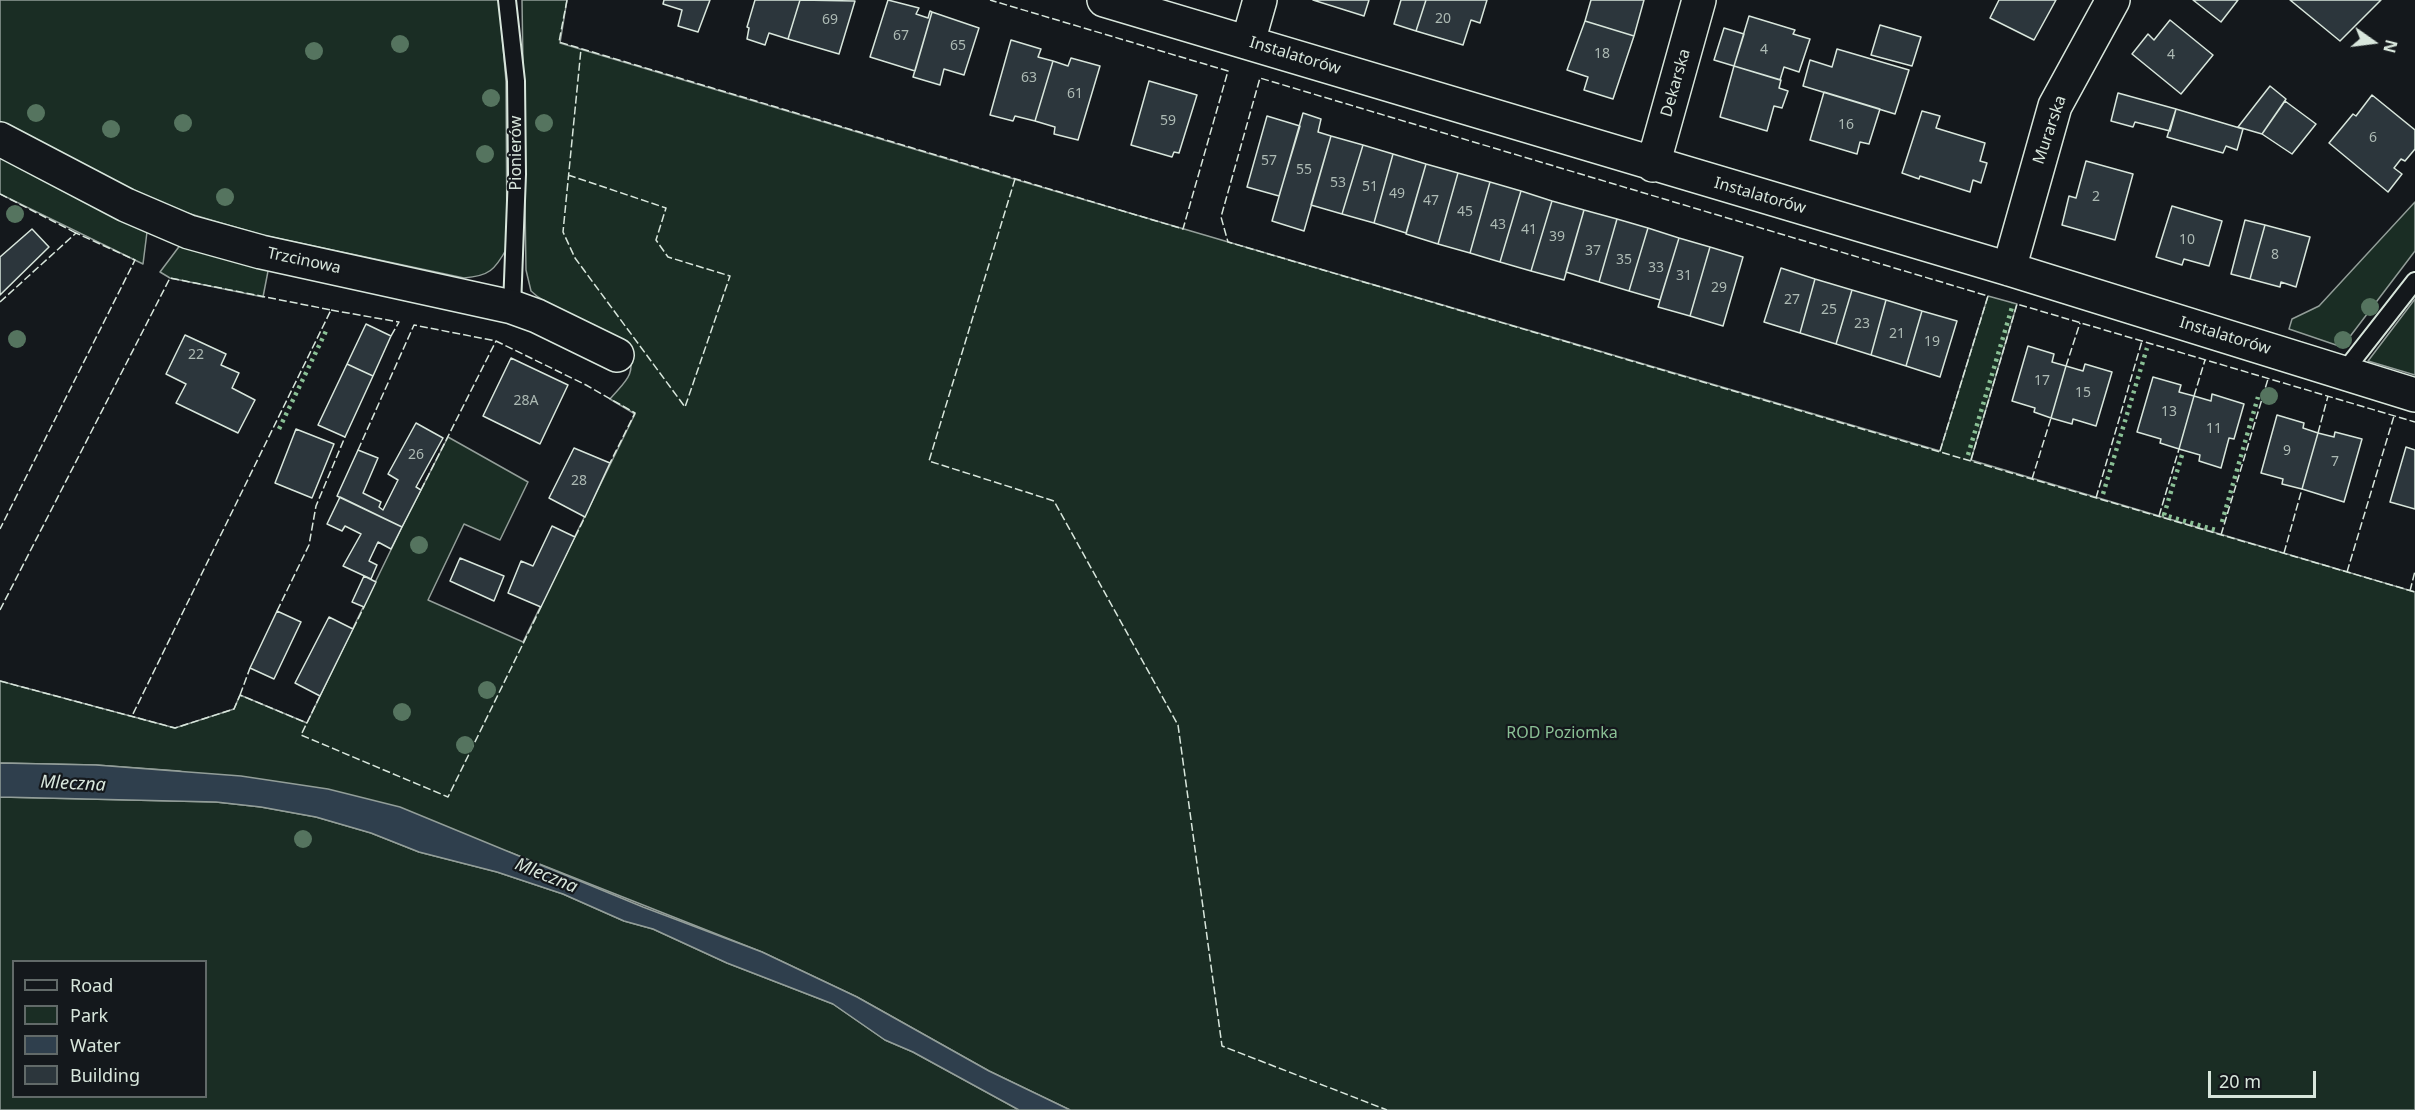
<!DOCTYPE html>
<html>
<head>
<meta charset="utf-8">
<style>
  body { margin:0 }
  #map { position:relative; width:2415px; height:1110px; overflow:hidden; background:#14181c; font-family:"Noto Sans",sans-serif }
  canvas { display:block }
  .legend { position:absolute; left:12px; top:960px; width:195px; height:138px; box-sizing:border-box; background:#14181c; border:2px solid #626a69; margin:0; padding:8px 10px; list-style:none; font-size:18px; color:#d8e6dc }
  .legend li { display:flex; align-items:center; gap:12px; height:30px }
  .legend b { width:30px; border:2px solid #626a69 }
  .north { position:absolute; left:2343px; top:12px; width:60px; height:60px; -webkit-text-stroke:4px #14181c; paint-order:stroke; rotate:104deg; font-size:16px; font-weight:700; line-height:24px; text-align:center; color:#d8e6dc }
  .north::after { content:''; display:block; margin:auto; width:21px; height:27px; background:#d8e6dc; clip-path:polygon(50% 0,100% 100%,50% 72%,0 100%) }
  .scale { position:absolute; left:2208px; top:1071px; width:108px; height:27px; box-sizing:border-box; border:3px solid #d8e6dc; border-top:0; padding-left:8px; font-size:18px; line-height:21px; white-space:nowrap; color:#d8e6dc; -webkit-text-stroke:4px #14181c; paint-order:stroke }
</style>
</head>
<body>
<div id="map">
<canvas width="2415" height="1110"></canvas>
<ul class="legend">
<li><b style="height:8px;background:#14181c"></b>Road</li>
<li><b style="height:16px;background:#1a2d24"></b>Park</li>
<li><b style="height:16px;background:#2f3f4d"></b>Water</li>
<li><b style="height:16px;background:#2c363c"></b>Building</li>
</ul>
<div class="north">N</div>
<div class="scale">20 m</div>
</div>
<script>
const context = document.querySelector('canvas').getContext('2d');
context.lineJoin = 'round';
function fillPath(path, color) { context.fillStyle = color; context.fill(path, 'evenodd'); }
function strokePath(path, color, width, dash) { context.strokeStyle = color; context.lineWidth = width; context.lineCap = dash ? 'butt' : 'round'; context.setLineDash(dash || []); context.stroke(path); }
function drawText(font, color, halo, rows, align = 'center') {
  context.font = font + ' "Noto Sans",sans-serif'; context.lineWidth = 4.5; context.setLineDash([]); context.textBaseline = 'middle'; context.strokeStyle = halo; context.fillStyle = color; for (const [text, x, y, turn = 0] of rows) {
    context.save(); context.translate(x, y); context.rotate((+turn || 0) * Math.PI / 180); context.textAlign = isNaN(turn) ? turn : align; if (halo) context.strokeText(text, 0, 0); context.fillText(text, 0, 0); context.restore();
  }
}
const green = new Path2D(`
  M0 0H499L506 81 507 248C495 270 489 276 464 278L262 235 170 208 0 124Z
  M522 0H567L560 43 1024 182 1940 451 1988 296 2017 304 1971 460 2415 592V1110H1070L989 1071 857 997 762 952 509 852 179 771 96 765 0 763V681L175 728 234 709 240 695 307 723 402 527 448 437 528 482 500 540 464 524 428 600 523 642 635 414 610 399C625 381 636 376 629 351L538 297 531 291 526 270Z
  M0 158 138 224 147 232 143 264 0 194Z
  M2415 202V251L2342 347 2289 329 2292 319 2319 306Z
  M181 244 269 266 263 297 170 278 160 272Z
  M2415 299V375L2368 361Z
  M0 797 216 802 261 807 316 817 371 833 419 852 497 872 563 894 624 921 653 929 727 963 833 1004 885 1040 913 1052 1019 1110H0ZM14 962H206V1096H14Z`);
fillPath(green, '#1a2d24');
strokePath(green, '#939e99', 1.5);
const water = new Path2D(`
  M0 763 96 765 241 776 328 789 400 807 643 907 762 952 857 997 989 1071 1070 1110H1019L913 1052 885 1040 833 1004 727 963 653 929 624 921 563 894 497 872 419 852 371 833 316 817 261 807 216 802 0 797Z`);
fillPath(water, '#2f3f4d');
strokePath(water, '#939e99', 1.5);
const building = new Path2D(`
  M664 0H710L698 32 678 26 682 10 663 4Z
  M755 0H800L788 39 769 33 765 45 747 39 749 28 747 27Z
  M800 0 855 1 839 54 788 39Z
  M888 0 919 8 916 14 928 18 930 11 932 12 915 71 870 57Z
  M1313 0H1369L1364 16Z
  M1401 0H1426L1416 31 1394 24Z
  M1426 0H1487L1480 23 1471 20 1463 45 1416 31Z
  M1591 0H1644L1634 36 1585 21Z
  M1999 0H2056L2034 40 1990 18Z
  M2193 0H2238L2221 22Z
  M2290 0H2381L2340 41Z
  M932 12 979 28 964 75 944 69 940 85 913 77Z
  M1749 16 1795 30 1793 34 1810 39 1799 72 1784 67 1780 80 1734 66Z
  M2170 20 2213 55 2181 94 2132 54 2148 34 2154 40Z
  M1585 21 1634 36 1613 99 1584 90 1588 77 1567 70Z
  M1880 25 1921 37 1912 66 1871 55Z
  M1724 28 1744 34 1734 66 1714 60Z
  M1011 40 1041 49 1038 57 1053 61 1035 121 1015 116 1013 121 990 115Z
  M1837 49 1909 70 1895 114 1803 86 1810 60 1832 67Z
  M1071 58 1100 66 1078 140 1054 134 1055 127 1035 121 1053 61 1068 66Z
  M1734 66 1781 80 1779 88 1788 91 1782 108 1774 106 1767 131 1720 117Z
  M1149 81 1197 95 1179 153 1174 152 1172 157 1131 145Z
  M2270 86 2286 99 2262 134 2238 127Z
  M1824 92 1880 109 1869 144 1860 142 1857 154 1810 140Z
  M2118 93 2176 109 2170 131 2135 122 2133 127 2111 121Z
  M2372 95 2415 130V149L2405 161 2401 159 2394 168 2402 174 2388 192 2329 143 2353 114 2356 116Z
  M2285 101 2316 124 2292 154 2262 134Z
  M2176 109 2243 129 2237 150 2226 146 2223 153 2167 137Z
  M1922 111 1940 116 1936 128 1985 143 1980 161 1987 163 1981 183 1973 180 1970 192 1920 176 1919 179 1902 173Z
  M1303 113 1321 119 1318 132 1331 136 1304 231 1272 221Z
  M1267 116 1300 126 1279 196 1247 187Z
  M1331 136 1363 145 1342 214 1311 205Z
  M1363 145 1393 154 1374 223 1342 214Z
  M1393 154 1426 164 1406 233 1374 223Z
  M2086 161 2133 174 2115 240 2062 225 2069 196 2076 198Z
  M1426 164 1458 173 1438 244 1406 234Z
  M1458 173 1490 182 1470 253 1438 244Z
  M1490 182 1521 191 1500 262 1470 253Z
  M1521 191 1552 201 1531 271 1500 262Z
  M1552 201 1584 210 1564 280 1531 271Z
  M2172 206 2222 221 2209 266 2184 259 2182 265 2156 257Z
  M1584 210 1617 219 1599 282 1566 272Z
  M1617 219 1648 228 1629 291 1599 282Z
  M2245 220 2265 225 2250 279 2231 274Z
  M2265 225 2310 237 2296 287 2281 282 2280 287 2250 279Z
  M1648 228 1679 238 1660 300 1629 291Z
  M32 229 49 247 0 295V257Z
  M1679 238 1710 247 1690 316 1658 307Z
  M1710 247 1743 257 1723 326 1690 316Z
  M1781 268 1815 279 1800 333 1764 322Z
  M1815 279 1852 290 1836 344 1800 333Z
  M1852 290 1886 300 1871 355 1836 344Z
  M1886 300 1922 311 1906 366 1871 355Z
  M1922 311 1957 321 1940 377 1906 366Z
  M366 324 391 336 373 376 347 364Z
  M185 335 226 354 221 365 239 373 232 388 255 400 238 433 176 403 186 384 166 374Z
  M2028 346 2054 354 2052 362 2066 366 2051 418 2034 412 2035 408 2012 401Z
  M511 358 568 385 540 444 483 416Z
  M347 364 373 376 345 437 318 425Z
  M2085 364 2112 372 2096 426 2073 419 2072 424 2051 418 2066 366 2083 371Z
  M2153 377 2181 385 2179 392 2194 396 2179 449 2160 443 2161 439 2137 432Z
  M2212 394 2244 404 2234 439 2229 438 2221 468 2199 461 2200 455 2179 449 2194 396 2211 401Z
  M2277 415 2304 423 2303 428 2318 433 2302 489 2282 484 2283 479 2261 473Z
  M416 423 443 438 416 487 421 490 402 527 337 496 358 450 378 458 363 493 381 502 379 507 383 510 398 480 388 474Z
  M296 429 334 444 312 498 275 483Z
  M2335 432 2362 439 2344 502 2302 489 2318 433 2334 437Z
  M2406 447 2415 450V509L2390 502Z
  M574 448 610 463 585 517 549 498Z
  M340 497 402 527 391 549 378 542 369 561 377 565 371 579 343 566 361 534 345 526 342 531 327 524Z
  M552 526 575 537 541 607 508 593 521 561 533 566Z
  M460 558 504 576 494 601 450 581Z
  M364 576 376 582 364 607 352 602Z
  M277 611 301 622 274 679 250 668Z
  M329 617 353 629 320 696 295 683Z`);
fillPath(building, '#2c363c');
strokePath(building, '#d8e6dc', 1.5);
const lane = new Path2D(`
  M507 0 516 81 517 174 512 307
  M2343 373 2415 281`);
const street = new Path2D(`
  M1104 0 2009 269 2415 395
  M1248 42 1260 0
  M0 139 126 205 189 232 261 252 512 307 537 316 617 355
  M1653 165 1699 0
  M2009 269 2055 106 2113 0`);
strokePath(lane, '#d8e6dc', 20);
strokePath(street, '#d8e6dc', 36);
strokePath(lane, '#14181c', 16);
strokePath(street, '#14181c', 33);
strokePath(new Path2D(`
  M279 429 327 329
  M1968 455 2013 304
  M2182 455 2164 515 2219 531
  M2103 494 2147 348
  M2222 522 2258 397`), '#8ac095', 4.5, [3, 4.5]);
strokePath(new Path2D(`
  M567 0 559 42 1183 229 1228 71 990 0
  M568 175 666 208 656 240 668 257 730 276 685 407 575 258 563 232 581 49
  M1015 179 929 461 1054 501 1178 725 1222 1046 1387 1110
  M0 194 76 233
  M0 302 76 233 135 260 0 529
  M331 310 399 322 391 336
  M2066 366 2080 323
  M2194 396 2205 360
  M2318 433 2328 396
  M358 450 414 325 496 341 586 385 635 413 610 463
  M1940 451 1988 296 1260 78 1221 217 1228 242 2415 592
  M1971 460 2017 304 2415 422
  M2032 479 2051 418
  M421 490 496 341
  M2096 498 2142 341
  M2159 516 2179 449
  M2221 535 2268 379
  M575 537 585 517
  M2284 553 2302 489
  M2347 572 2394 416
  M2410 591 2415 571
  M0 610 170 278 331 310 132 716
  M277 611 309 545 316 506 345 437
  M353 629 364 607
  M0 681 175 728 234 709 240 695 307 723
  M240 695 250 668
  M320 696 301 735 448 797 541 607`), '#d8e6dc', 1.5, [8, 3]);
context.fillStyle = '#55745f';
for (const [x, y] of [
  [400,44],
  [314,51],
  [491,98],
  [36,113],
  [183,123],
  [544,123],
  [111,129],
  [485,154],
  [225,197],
  [15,214],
  [2370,307],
  [17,339],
  [2343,340],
  [2269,396],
  [419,545],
  [487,690],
  [402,712],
  [465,745],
  [303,839]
]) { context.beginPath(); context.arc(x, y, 9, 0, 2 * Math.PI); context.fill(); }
drawText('14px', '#adbab4', null, [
  ["20",1443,19],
  ["69",830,20],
  ["67",901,36],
  ["65",958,46],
  ["4",1764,50],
  ["18",1602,54],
  ["4",2171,55],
  ["63",1029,78],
  ["61",1075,94],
  ["59",1168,121],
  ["16",1846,125],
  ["6",2373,138],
  ["57",1269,161],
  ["55",1304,170],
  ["53",1338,183],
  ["51",1370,187],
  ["49",1397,194],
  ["2",2096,197],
  ["47",1431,201],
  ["45",1465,212],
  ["43",1498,225],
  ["41",1529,230],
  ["39",1557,237],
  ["10",2187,240],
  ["37",1593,251],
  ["8",2275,255],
  ["35",1624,260],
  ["33",1656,268],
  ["31",1684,276],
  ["29",1719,288],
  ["27",1792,300],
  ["25",1829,310],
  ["23",1862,324],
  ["21",1897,334],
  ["19",1932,342],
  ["22",196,355],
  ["17",2042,381],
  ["15",2083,393],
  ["28A",526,401],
  ["13",2169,412],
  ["11",2214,429],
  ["9",2287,451],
  ["26",416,455],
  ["7",2335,462],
  ["28",579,481]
]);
drawText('16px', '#d8e6dc', '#14181c', [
  ["Instalatorów",1295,56,17],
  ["Dekarska",1676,83,-74],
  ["Murarska",2050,130,-71],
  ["Pionierów",516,153,-90],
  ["Instalatorów",1760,196,16],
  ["Trzcinowa",304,261,12],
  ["Instalatorów",2225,336,17]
]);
drawText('16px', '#8ac095', '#14181c', [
  ["ROD Poziomka",1562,733]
]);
drawText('italic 18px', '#d8e6dc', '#14181c', [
  ["Mleczna",73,784,3],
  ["Mleczna",546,876,22]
]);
</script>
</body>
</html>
